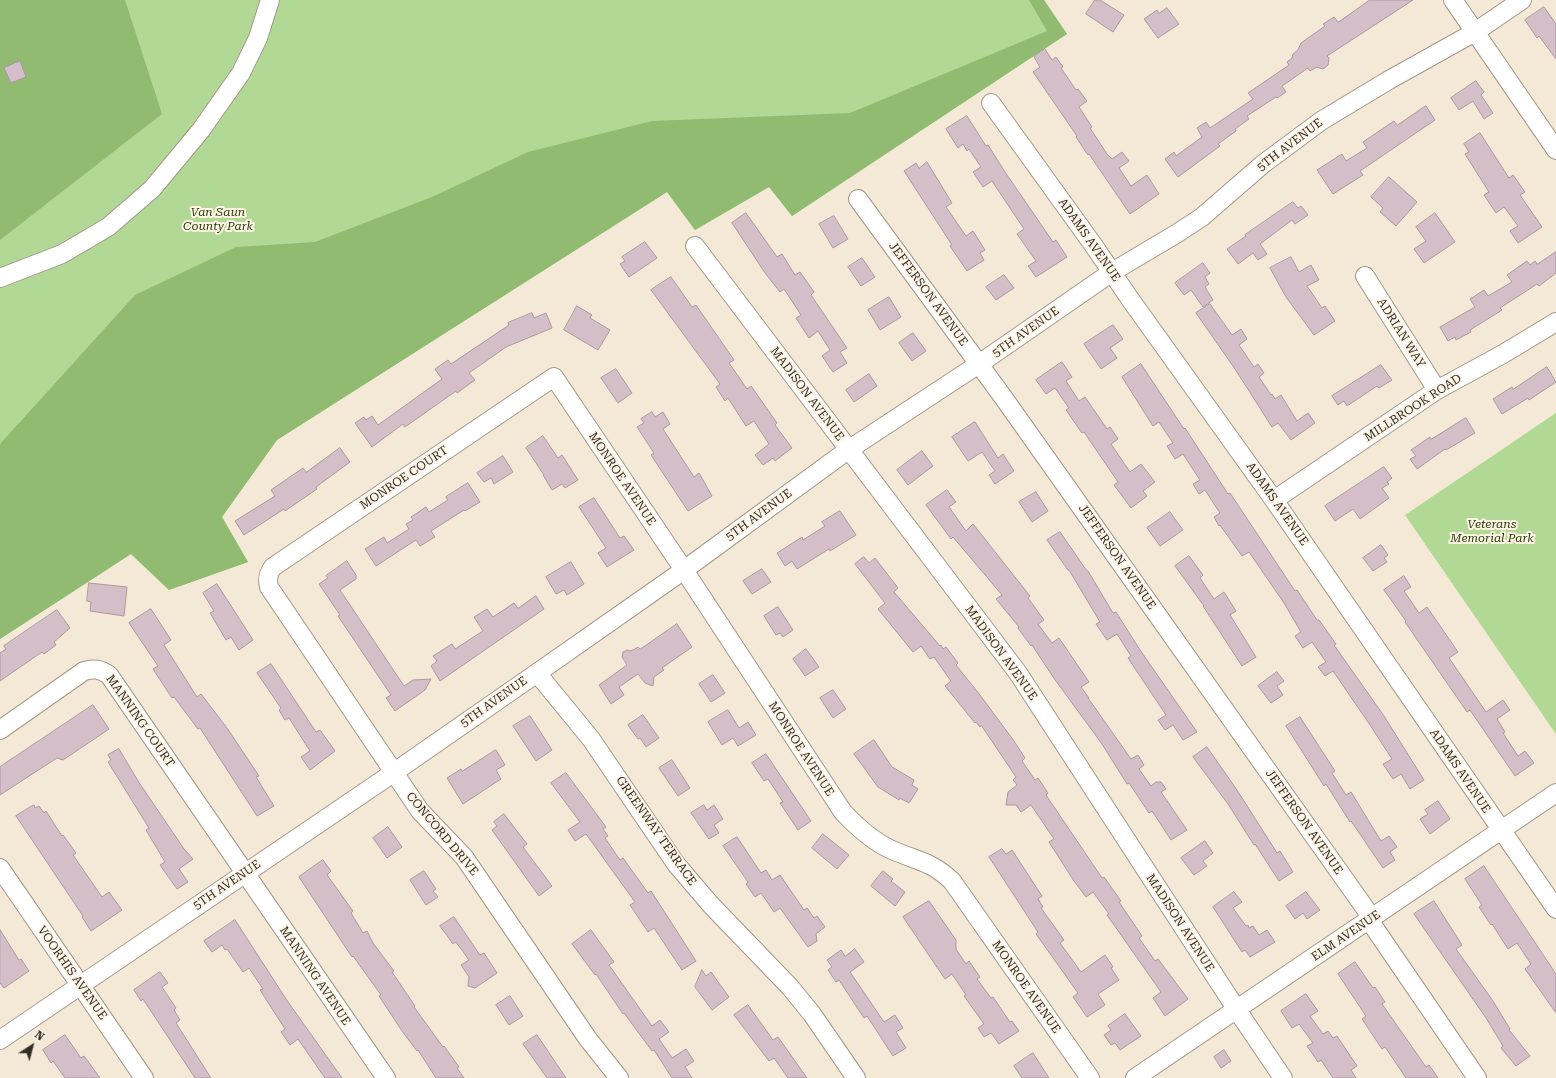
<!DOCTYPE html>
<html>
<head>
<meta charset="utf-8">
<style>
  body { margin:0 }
  #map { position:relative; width:1556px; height:1078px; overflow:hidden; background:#f4e8d6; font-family:"Roboto Serif",serif }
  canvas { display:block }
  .north { position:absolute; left:12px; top:1026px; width:40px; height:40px; -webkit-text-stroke:3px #fff5e7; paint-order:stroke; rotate:36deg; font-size:11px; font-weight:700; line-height:16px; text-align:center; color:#312d26 }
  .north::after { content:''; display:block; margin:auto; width:14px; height:18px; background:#312d26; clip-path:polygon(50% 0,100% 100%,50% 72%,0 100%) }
</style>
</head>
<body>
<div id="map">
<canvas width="1556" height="1078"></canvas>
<div class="north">N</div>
</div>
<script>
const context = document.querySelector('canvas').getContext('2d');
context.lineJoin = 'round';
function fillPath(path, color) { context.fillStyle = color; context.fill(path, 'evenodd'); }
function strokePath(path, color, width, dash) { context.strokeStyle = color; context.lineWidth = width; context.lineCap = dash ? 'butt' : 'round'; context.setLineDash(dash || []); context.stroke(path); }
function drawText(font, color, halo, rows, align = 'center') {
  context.font = font + ' "Roboto Serif",serif'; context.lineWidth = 4; context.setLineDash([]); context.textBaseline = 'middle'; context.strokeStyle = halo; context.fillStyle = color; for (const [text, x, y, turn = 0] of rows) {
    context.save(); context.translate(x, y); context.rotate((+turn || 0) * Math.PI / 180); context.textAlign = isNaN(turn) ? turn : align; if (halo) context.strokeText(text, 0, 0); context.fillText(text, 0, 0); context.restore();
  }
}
fillPath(new Path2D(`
  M0 0H1044L1067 34 792 216 769 187 695 230 667 192 277 440 222 517 248 562 169 590 131 554 0 639Z
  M1556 413V734L1405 515Z`), '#b2d895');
fillPath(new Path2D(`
  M0 0H125L162 114 0 240Z
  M1029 0H1044L1067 34 792 216 769 187 695 230 667 192 277 440 222 517 248 562 169 590 131 554 0 639V444L135 295 236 247 315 242 432 197 528 152 652 121 850 113 1047 31Z`), '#92bb72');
const building = new Path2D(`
  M1095 0H1100L1124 15 1113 32 1086 14Z
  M1370 0H1413L1327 56 1329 58 1328 65 1323 69 1317 67 1310 71 1308 68 1282 86 1286 92 1277 98 1276 97 1247 116 1249 119 1235 129 1236 131 1218 144 1220 146 1178 177 1165 159 1174 152 1176 156 1202 137 1197 128 1206 122 1210 128 1253 99 1248 93 1289 65 1287 62 1292 58 1293 54 1298 50 1301 43 1325 26 1323 24 1334 17 1338 22Z
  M1544 7 1556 24V59L1539 36 1537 38 1525 20Z
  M1167 8 1179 24 1158 38 1144 19 1157 10 1159 13Z
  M1045 49 1052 60 1056 57 1063 67 1061 68 1076 90 1078 89 1087 101 1079 107 1092 127 1090 128 1107 154 1112 159 1122 152 1129 161 1119 168 1131 186 1147 175 1159 194 1130 214 1089 154 1088 155 1076 137 1077 136 1033 72 1040 67 1034 57Z
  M20 61 26 77 11 83 4 68Z
  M1476 81 1484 92 1481 95 1493 113 1484 119 1473 101 1459 110 1451 98Z
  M1426 106 1435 120 1360 171 1363 175 1333 194 1317 170 1342 154 1346 161 1367 148 1363 142 1394 121 1397 125Z
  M967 116 986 146 988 145 1005 172 1053 242 1056 240 1067 257 1036 277 1028 266 1036 261 1017 234 1024 229 992 181 983 187 973 172 981 167 969 149 967 151 963 144 958 148 946 129Z
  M1480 133 1509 178 1513 175 1525 192 1520 195 1542 227 1518 243 1510 231 1518 226 1504 207 1496 213 1484 195 1489 192 1465 154 1469 152 1464 144Z
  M927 162 952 203 946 207 966 236 973 231 985 250 980 253 984 260 967 271 950 246 952 245 904 171 916 163 919 168Z
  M1389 177 1417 202 1396 226 1380 212 1383 208 1371 197Z
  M1293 202 1298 208 1301 206 1308 215 1295 224 1292 220 1260 244 1267 254 1258 260 1253 253 1238 264 1227 249 1246 236 1245 235Z
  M746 213 777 257 782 254 795 275 800 272 814 292 811 295 847 348 840 352 847 363 833 372 822 356 830 350 818 331 809 338 796 318 801 315 784 289 780 292 765 273 732 223Z
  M1435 213 1455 242 1424 263 1414 249 1426 241 1416 227Z
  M834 216 848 239 833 248 819 224Z
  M645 242 657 258 629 277 620 264 625 261 622 257Z
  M1556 252V273L1539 286 1537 284 1500 308 1502 310 1470 330 1471 332 1456 340 1455 337 1448 341 1440 327 1475 307 1470 299 1484 290 1488 296 1512 282 1507 275 1527 261 1530 265 1535 261 1537 264Z
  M1291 257 1299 272 1311 265 1319 280 1307 286 1322 308 1325 306 1335 321 1314 335 1286 297 1270 268Z
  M862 258 875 277 861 286 848 267Z
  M1203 263 1210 273 1205 277 1209 284 1205 287 1213 300 1203 307 1191 290 1184 295 1175 283Z
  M1004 275 1014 288 996 300 986 287Z
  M671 277 692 307 696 305 734 360 729 363 747 389 751 386 777 423 775 425 792 448 775 461 773 458 763 465 755 455 769 444 754 421 746 426 728 398 725 401 716 387 720 384 651 290Z
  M889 297 901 317 880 330 868 310Z
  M1210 304 1232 335 1241 329 1247 339 1239 345 1254 367 1258 364 1264 373 1259 377 1271 395 1272 394 1275 399 1281 395 1297 421 1308 413 1315 423 1291 440 1278 423 1272 427 1235 369 1196 313Z
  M577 306 592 315 590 318 610 330 598 350 564 330Z
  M532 313 534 318 546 313 552 328 506 347 469 373 475 380 457 393 456 391 405 427 403 424 372 447 355 423 364 417 366 420 372 416 378 425 442 379 435 369 448 360 451 364 509 325 508 323Z
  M1113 325 1123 339 1110 348 1117 358 1101 369 1084 344Z
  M913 333 926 351 912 361 899 343Z
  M1062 362 1072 377 1066 381 1079 401 1085 397 1107 429 1110 427 1118 439 1111 444 1130 472 1141 464 1155 482 1143 491 1147 496 1131 508 1114 485 1118 482 1084 432 1082 433 1066 410 1069 408 1055 388 1046 394 1036 380Z
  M1141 364 1184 429 1185 428 1228 494 1230 493 1295 591 1297 590 1317 620H1319L1336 644 1334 645 1384 716 1424 780 1410 789 1401 774 1393 779 1383 764 1392 759 1370 725 1333 671 1325 676 1318 667 1326 662 1312 642 1303 648 1295 636 1301 632 1284 603 1249 552 1242 556 1220 525 1219 526 1214 517 1220 513 1205 490 1199 494 1193 484 1200 480 1183 454 1175 459 1167 446 1173 443 1159 422 1153 426 1122 377Z
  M1381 365 1392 380 1379 388 1377 386 1347 406 1344 401 1338 405 1332 396Z
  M1547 367 1556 382 1529 400 1528 398 1502 414 1493 399 1512 387 1513 389Z
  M616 369 632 393 618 403 601 378Z
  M869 374 877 386 854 402 846 390Z
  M652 412 655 417 663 412 670 424 663 429 694 477 699 473 712 496 688 511 651 455 654 453 637 427 644 423 641 419Z
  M1466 418 1475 433 1446 450 1445 449 1417 469 1410 459 1416 456 1411 450 1430 437 1431 439Z
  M975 422 998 458 1003 454 1014 471 995 484 989 475 995 471 982 452 968 461 952 437Z
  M543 436 558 458 562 455 578 480 565 488 562 484 552 490 543 475H544L526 448Z
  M340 448 350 462 316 487 317 489 285 511 284 509 244 535 235 521 275 496 271 490 303 468 306 472Z
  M922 451 933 466 908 485 897 470Z
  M503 456 513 472 494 484 491 478 484 482 477 473Z
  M1384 467 1392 478 1387 482 1389 484 1382 488 1389 498 1360 519 1353 509 1335 521 1325 506Z
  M468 483 480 502 465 511 464 510 431 531 435 537 420 546 416 540 376 566 365 549 384 537 387 543 409 529 406 524 413 520 411 517 426 507 429 512 448 500 446 497Z
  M947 490 956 502 949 507 966 531 973 524 1030 596 1028 598 1044 620 1038 624 1052 643 1059 638 1089 682 1081 687 1089 698H1088L1131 759 1138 755 1144 765 1139 769 1151 786 1156 782H1161L1166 789 1161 792 1187 830 1171 840 1152 811 1149 813 1129 783 1127 784 1102 744 1053 677 1032 645 1031 646 1018 628 1019 627 996 599 1002 595 953 537 951 539 926 505Z
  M1036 492 1048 511 1032 522 1019 502Z
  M594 498 620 538 624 536 634 550 607 567 598 553 606 548 579 507Z
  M840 511 856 535 830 551 829 549 797 569 792 561 785 566 777 553 802 537 803 540 825 526 822 522Z
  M1170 512 1183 530 1160 546 1147 528Z
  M1060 532 1087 571H1088L1113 613 1116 612 1140 650 1197 732 1183 740 1173 725 1165 730 1158 720 1166 715 1128 658 1131 656 1117 634 1107 640 1096 624 1100 622 1069 570H1068L1047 540Z
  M1381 545 1388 555 1384 558 1387 562 1373 571 1363 558Z
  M1189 556 1203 575 1200 578 1214 599 1224 592 1236 611 1230 615 1256 657 1242 666 1203 606H1204L1175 566Z
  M864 557 869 563 875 558 898 588 894 592 940 646 941 645 943 649 946 647 958 663 956 665 980 695 1014 741 1025 758 1022 761 1035 780 1038 778 1048 793 1046 795 1102 878 1104 877 1121 901 1119 902 1142 936 1139 938 1155 961 1158 959 1188 999 1165 1016 1153 998 1161 992 1107 915 1109 914 1093 892 1086 897 1074 881 1049 842 1054 839 1031 805 1021 812 1016 805H1006L1008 792 1017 785 1013 780 1016 777 981 725 980 727 976 722 975 723 945 686 951 681 934 657 930 659 921 646 913 652 878 609 885 603 855 564Z
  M347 561 356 575V579L340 590 404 686 413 680 431 679 425 690 395 711 386 698 391 695 338 616 340 615 319 584 328 578 326 576Z
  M571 562 584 584 567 595 564 590 556 594 546 577Z
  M762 569 771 582 752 594 743 581Z
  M1404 576 1411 587 1404 591 1419 613 1427 607 1458 652 1449 658 1486 712 1503 700 1510 710 1497 719 1505 732 1503 733 1518 756 1525 751 1534 763 1515 776 1470 710 1467 712 1405 622 1406 621 1384 590Z
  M89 583 127 587 124 616 90 611 91 602 87 601Z
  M217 584 253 640 239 650 231 637 226 640 210 613 214 611 203 593Z
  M536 596 544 609 440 681 431 666 437 661 433 656 452 644 455 649 483 631 474 617 487 609 493 617 514 603 518 608Z
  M778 607 793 630 783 637 780 633 776 635 764 616Z
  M151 609 171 640 164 645 197 697 201 694 227 728 259 776 256 777 274 806 257 816 200 728 198 729 174 697 172 698 153 669 158 666 129 623Z
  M57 610 70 628 54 642 56 645 44 654 42 652 0 681V653L6 649 4 646Z
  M677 624 692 647 662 668 664 670 654 677 653 686 645 683 638 674 619 687 624 695 611 704 599 685 627 665 622 657 623 652 627 650 631 651 638 647 640 649Z
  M806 649 819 667 805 676 793 659Z
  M271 664 316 732 320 730 335 751 310 770 301 757 310 751 289 718 285 720 279 710 281 708 257 673Z
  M1277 672 1284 681 1277 686 1283 695 1271 703 1258 686Z
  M713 675 725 693 711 702 699 684Z
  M833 690 846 709 833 718 820 698Z
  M93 705 109 729 63 760 57 758 0 795V767Z
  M728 710 739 728 748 722 756 735 738 746 733 738 722 745 708 722Z
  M643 715 659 738 646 747 640 738 638 739 628 725Z
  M530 716 552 750 536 761 513 726Z
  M1300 717 1335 771 1332 773 1346 795 1351 792 1381 841 1389 836 1397 847 1390 852 1395 860 1383 868 1351 821 1350 822 1326 784 1324 786 1286 726Z
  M874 740 892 767 914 780 912 785 918 789 909 803 900 798 899 800 878 787 854 754Z
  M1207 747 1237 790 1277 853 1280 851 1293 872 1279 881 1255 844 1254 845 1228 804 1193 757Z
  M119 749 138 781 184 849 193 859 179 869 188 882 177 889 160 865 165 862 146 830 149 828 108 762 111 760 108 755Z
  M496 750 505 765 496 770 501 779 463 804 447 778 461 769 462 771Z
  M766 754 811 821 798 830 780 803 783 802 768 779 764 781 752 763Z
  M672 760 690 788 678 796 659 768Z
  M566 773 606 827 603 829 608 836 605 838 620 860 623 858 648 893 651 891 696 961 682 970 654 928 648 932 630 905 635 902 586 834 575 841 568 830 580 822 551 783Z
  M1438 801 1450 819 1430 834 1420 819 1428 814 1425 810Z
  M34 805 35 808 39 806 44 813 46 811 62 836 63 835 76 853 73 855 102 897 109 892 122 910 91 931 82 917 83 916 16 816Z
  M704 805 707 810 714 805 723 819 714 825 719 833 709 839 691 813Z
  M504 814 527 844 523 847 552 886 539 896 492 830 497 826 494 822Z
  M388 827 402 847 387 858 373 838Z
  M823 834 849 855 837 869 812 848Z
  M737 837 761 873 766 870 772 880 780 875 804 910 807 908 814 918 817 916 825 927 816 934 817 941 808 947 780 908 774 912 761 893 755 897 746 884 748 882 723 846Z
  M1205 841 1213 853 1203 861 1207 866 1194 875 1181 858Z
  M1002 849 1006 854 1012 850 1042 896 1038 899 1043 907 1041 908 1064 940 1060 943 1081 972 1105 955 1113 967 1111 968 1119 980 1098 994 1105 1005 1087 1017 1073 997 1078 993 1036 934 1038 932 989 857Z
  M323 860 331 871 327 875 353 911 351 913 363 933 367 931 373 943 394 971 392 972 415 1006 414 1007 443 1047 444 1046 459 1067 457 1068 464 1078H436L418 1050 417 1051 402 1031 379 996 381 995 353 956 352 957 299 877Z
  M1484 866 1556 974V1013L1525 969 1531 964 1517 943 1508 949 1492 924 1491 925 1479 907 1482 905 1465 879Z
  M424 871 436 889 433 891 438 897 426 905 410 880Z
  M883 871 893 879 891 881 905 892 895 906 871 886Z
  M1234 892 1242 902 1233 908 1246 926 1248 925 1249 928 1253 926 1259 935 1267 930 1275 942 1250 957 1245 950 1242 952 1213 907Z
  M1306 892 1320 910 1307 919 1303 913 1295 919 1286 906Z
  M929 901 956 940V949L966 964 969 961 980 977 977 979 991 998 993 997 1010 1022 1012 1021 1019 1031 999 1044 991 1033 984 1037 978 1028 984 1024 964 996 966 995 952 974 945 979 903 917Z
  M1434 901 1462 945 1456 949 1493 1001 1510 1029 1509 1030 1530 1056 1516 1066 1501 1048 1503 1046 1486 1018 1414 914Z
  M454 917 480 955 484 953 497 973 475 988 468 986 469 977 461 965 469 960 456 942 453 944 440 926Z
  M235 920 288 1002 342 1078H325L298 1039 290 1045 281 1032 285 1029 260 990 263 989 249 968 243 972 227 949 225 950 222 945 212 952 204 941Z
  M0 930 19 960 21 959 29 971 4 988 0 983Z
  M591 930 614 962 609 965 652 1026 660 1020 669 1032 659 1039 672 1058 686 1049 694 1061 685 1067 692 1078H672L654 1050 652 1051 624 1013 623 1014 596 974 595 975 572 944Z
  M855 949 864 962 850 972 884 1022 895 1015 903 1028 896 1032 906 1048 893 1056 867 1016 864 1018 839 980 836 982 828 970 832 967 827 960 841 950 845 956Z
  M1355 962 1373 988 1375 987 1385 1002 1382 1004 1426 1067 1429 1065 1438 1078H1406L1385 1047 1382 1049 1362 1019 1366 1016 1338 974Z
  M702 970 706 976 711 972 729 997 712 1010 695 987Z
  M160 972 168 983 162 987 176 1008 174 1010 180 1020 176 1023 211 1078H195L143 999 141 1001 134 990Z
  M1306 994 1318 1011 1310 1016 1323 1034 1328 1031 1333 1038 1337 1036 1357 1066 1351 1070 1356 1078H1333L1321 1060 1318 1062 1307 1046 1313 1043 1299 1024 1292 1028 1281 1011Z
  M510 996 523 1016 509 1025 496 1005Z
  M748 1005 773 1040 778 1037 807 1078H788L774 1058 769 1061 734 1015Z
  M1125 1014 1141 1036 1120 1050 1115 1043 1111 1045 1104 1035 1111 1030 1108 1026Z
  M65 1035 81 1058 84 1056 100 1078H65L53 1061 51 1063 43 1050Z
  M537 1035 566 1078H547L523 1044Z
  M1224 1050 1231 1061 1221 1068 1214 1057Z
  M1033 1053 1049 1078H1022L1014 1066Z`);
fillPath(building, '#d4bec7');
strokePath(building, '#ad98a1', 1);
const minor = new Path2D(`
  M1453 0 1556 150
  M991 103 1094 246 1130 299 1274 500 1556 909
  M858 199 1003 397 1372 918
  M695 246 1018 673 1237 1010 1283 1078
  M1365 276 1437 390
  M0 278 62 254 108 227 152 189 201 130 241 73 258 38 270 0
  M1274 500 1437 390 1503 354 1556 322
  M537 673 591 739 676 864 711 905 790 987 812 1014 856 1078
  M0 730 84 671C94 668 100 669 109 675L386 1078
  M0 868 144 1078
  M1369 920 1477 1078
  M0 1040 393 773 537 673 684 570 848 450 979 364 1112 272 1176 234 1202 217 1263 164 1321 121 1389 80 1475 32 1522 0
  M619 1078 588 1039 464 857 420 811 269 587C267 579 268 574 273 567L554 377 684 570 843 812C857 827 872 841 892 850 917 861 931 861 952 881L1090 1078
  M1135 1078 1556 793`);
strokePath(minor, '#a39888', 20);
strokePath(minor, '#fff', 18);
drawText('12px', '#312d26', '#fff5e7', [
  ["5TH AVENUE",1290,145,-37],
  ["ADAMS AVENUE",1089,240,55],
  ["JEFFERSON AVENUE",928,294,54],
  ["5TH AVENUE",1026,332,-35],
  ["ADRIAN WAY",1401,333,58],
  ["MADISON AVENUE",807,394,53],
  ["MILLBROOK ROAD",1413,408,-33],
  ["MONROE COURT",404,478,-34],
  ["MONROE AVENUE",622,479,56],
  ["ADAMS AVENUE",1277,504,55],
  ["5TH AVENUE",759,515,-36],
  ["JEFFERSON AVENUE",1117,557,55],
  ["MADISON AVENUE",1001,653,54],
  ["5TH AVENUE",494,702,-35],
  ["MANNING COURT",140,721,55],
  ["MONROE AVENUE",801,749,57],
  ["ADAMS AVENUE",1460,771,56],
  ["JEFFERSON AVENUE",1304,822,55],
  ["GREENWAY TERRACE",656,831,55],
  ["CONCORD DRIVE",442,834,50],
  ["5TH AVENUE",227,885,-34],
  ["MADISON AVENUE",1180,923,57],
  ["ELM AVENUE",1346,936,-34],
  ["VOORHIS AVENUE",72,973,55],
  ["MANNING AVENUE",315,976,56],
  ["MONROE AVENUE",1026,987,55]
]);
drawText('italic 12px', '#253f0a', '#fff5e7', [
  ["Van Saun",218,212],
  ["County Park",218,226],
  ["Veterans",1492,524],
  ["Memorial Park",1492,538]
]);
</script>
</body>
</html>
